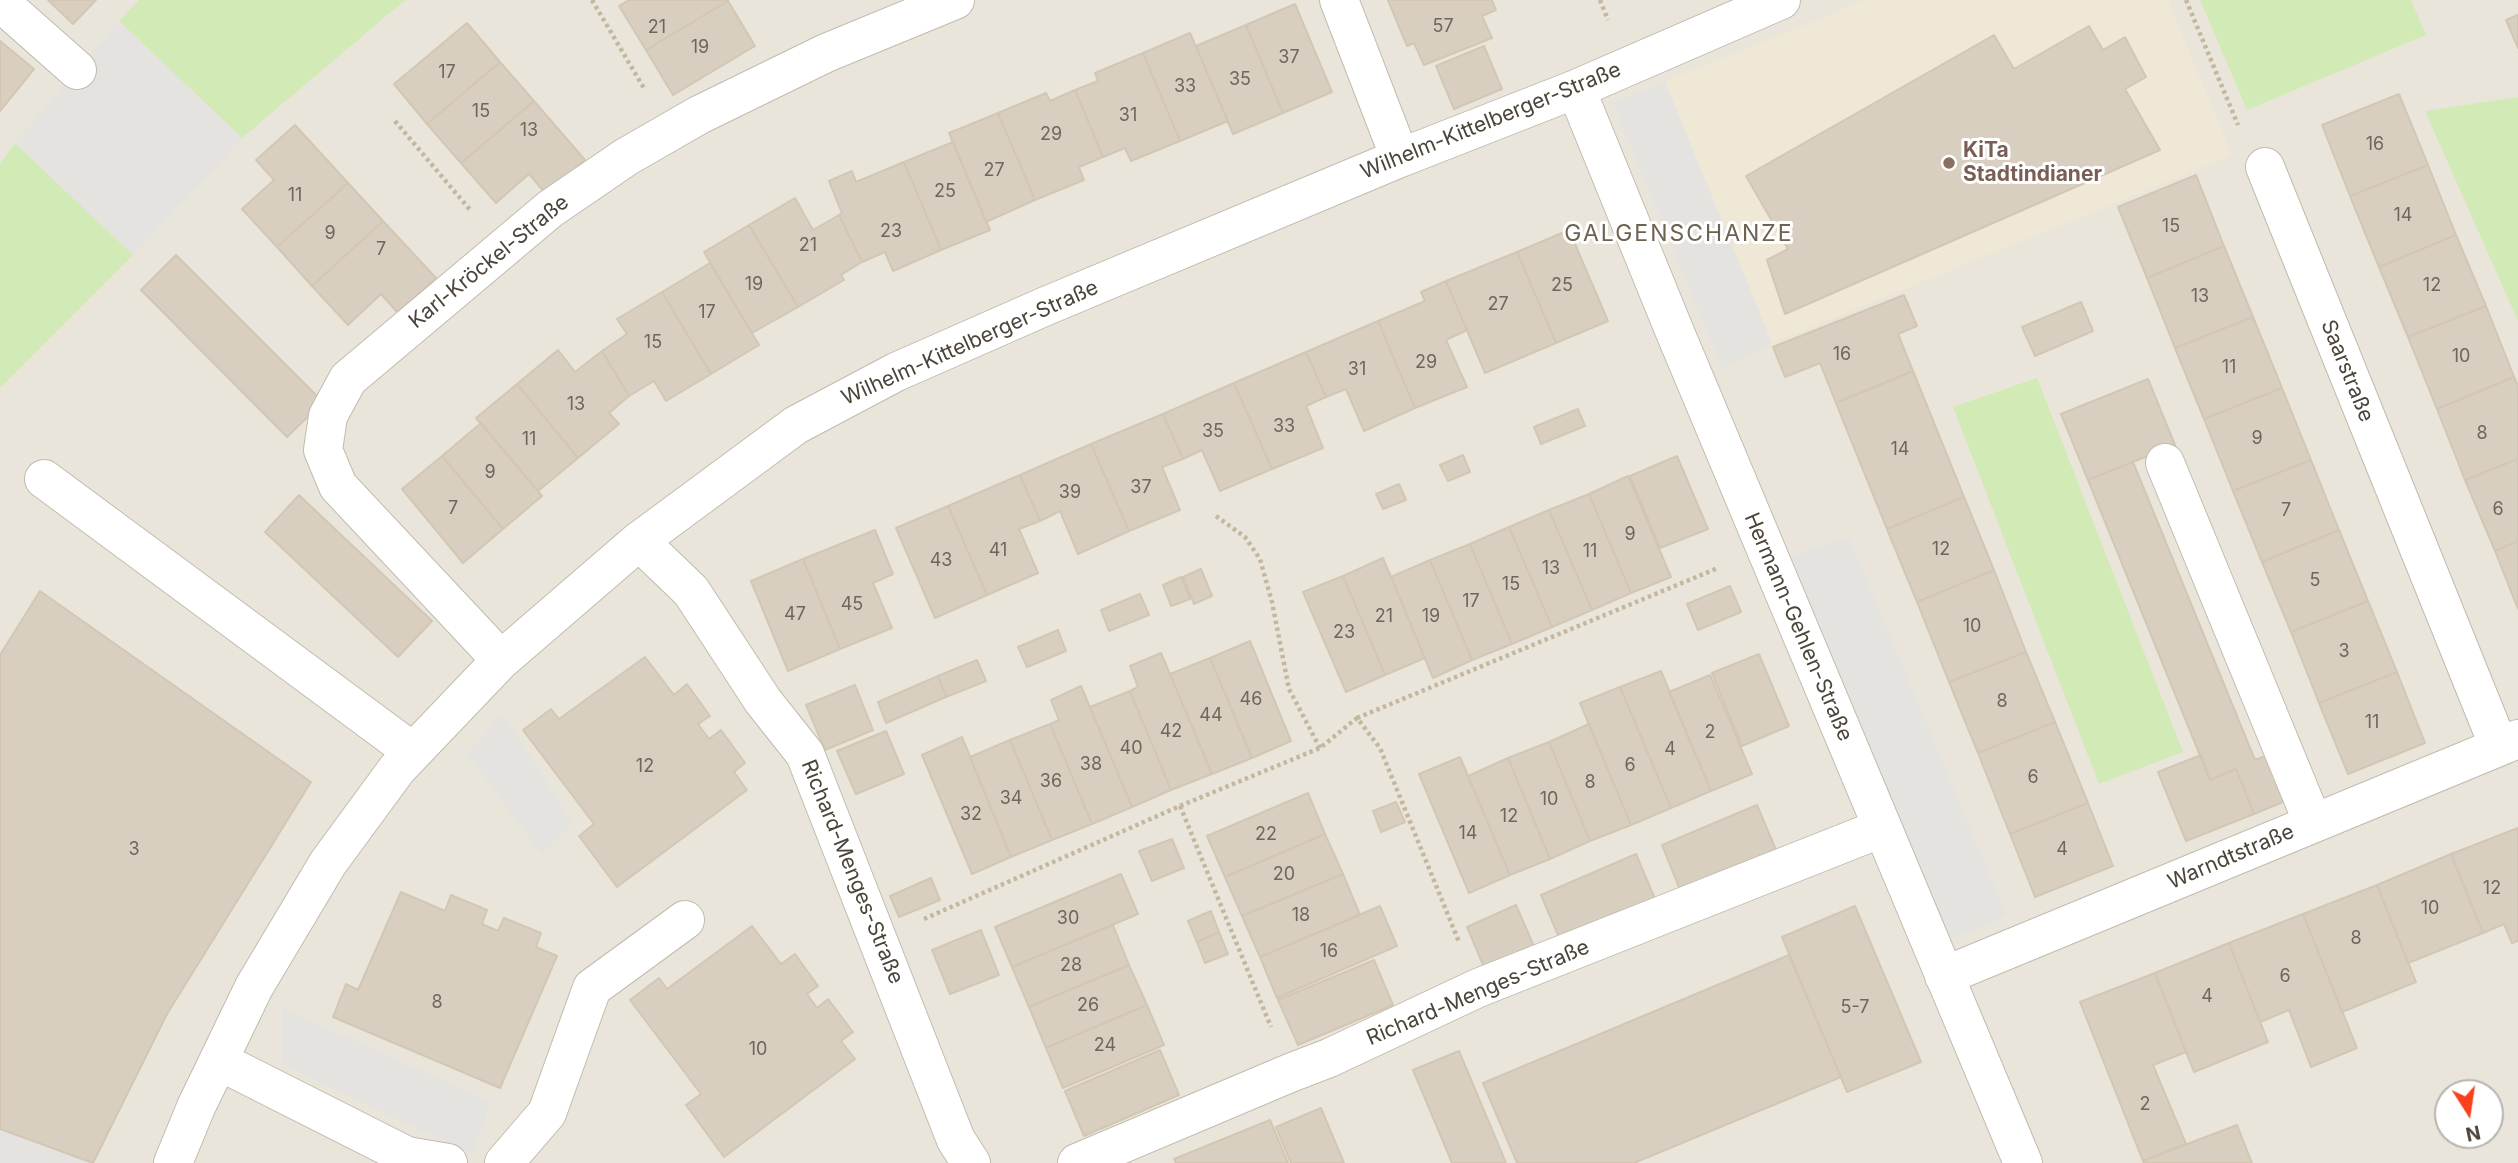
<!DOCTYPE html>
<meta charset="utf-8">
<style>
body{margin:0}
#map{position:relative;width:2518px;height:1163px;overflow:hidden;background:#f6f3ec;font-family:Inter,sans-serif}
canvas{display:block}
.north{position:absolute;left:2434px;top:1079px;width:70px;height:70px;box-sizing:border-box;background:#fff;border:2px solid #b7b4b0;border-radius:50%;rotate:168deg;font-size:19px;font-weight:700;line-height:28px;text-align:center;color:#4b4439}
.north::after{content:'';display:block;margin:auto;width:24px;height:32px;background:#fc3f1d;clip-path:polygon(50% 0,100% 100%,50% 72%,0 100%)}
</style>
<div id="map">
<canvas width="2518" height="1163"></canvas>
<div class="north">N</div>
</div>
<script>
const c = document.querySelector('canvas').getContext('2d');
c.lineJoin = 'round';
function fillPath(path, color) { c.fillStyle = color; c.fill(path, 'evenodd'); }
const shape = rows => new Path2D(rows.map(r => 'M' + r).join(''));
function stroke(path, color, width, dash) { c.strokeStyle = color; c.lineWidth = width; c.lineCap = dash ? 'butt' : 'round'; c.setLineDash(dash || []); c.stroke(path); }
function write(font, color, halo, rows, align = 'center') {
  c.font = font + ' Inter,sans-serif'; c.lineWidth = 6; c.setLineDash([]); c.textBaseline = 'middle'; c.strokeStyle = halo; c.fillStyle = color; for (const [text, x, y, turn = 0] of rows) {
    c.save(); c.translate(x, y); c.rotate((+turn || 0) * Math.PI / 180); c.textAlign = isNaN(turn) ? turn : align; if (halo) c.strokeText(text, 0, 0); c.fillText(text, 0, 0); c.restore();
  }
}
const residential = shape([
 [0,0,2518,0,2518,1163,0,1163],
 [2448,1093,2490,1093,2490,1135,2448,1135]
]);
const education = shape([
 [1866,0,2168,0,2232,155,1772,343,1665,82]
]);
const green = shape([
 [139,0,405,0,242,138,119,21],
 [2200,0,2411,0,2426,35,2247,110],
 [2518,97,2518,321,2425,111],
 [15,143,133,255,0,388,0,164],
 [2037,378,2183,752,2099,784,1953,407]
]);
const parking = shape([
 [119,21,242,138,133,255,15,143],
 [1665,82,1772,343,1722,368,1613,103],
 [1849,538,2007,916,1946,941,1788,557],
 [503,715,573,823,542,855,467,753],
 [282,1008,491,1102,472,1155,282,1064],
 [0,1129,91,1163,0,1163]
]);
const building = shape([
 [48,0,96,0,73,24,48,0],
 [629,0,727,0,728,1,646,50,619,6,629,0],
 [1388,0,1492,0,1496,10,1482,16,1492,38,1424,65,1414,43,1407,46,1388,0],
 [728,1,755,46,673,95,646,50,728,1],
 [1295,4,1332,92,1283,113,1246,25,1295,4],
 [2518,15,2518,48,2506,20,2518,15],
 [467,23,500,62,427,124,394,84,467,23],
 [1246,25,1283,113,1233,134,1196,46,1246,25],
 [2089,26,2103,50,2125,37,2146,77,2125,89,2160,150,1785,314,1767,260,1788,249,1746,176,1994,35,2014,69,2089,26],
 [1190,33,1228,121,1180,141,1143,53,1190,33],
 [0,41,34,69,0,111,0,41],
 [1484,46,1502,89,1454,109,1436,66,1484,46],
 [1143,53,1180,141,1131,161,1125,148,1103,157,1075,90,1098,81,1095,73,1143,53],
 [500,62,534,101,461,163,427,124,500,62],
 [1075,90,1103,157,1079,167,1084,180,1035,200,998,113,1046,93,1050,101,1075,90],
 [2399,94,2428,165,2350,196,2322,125,2399,94],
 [534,101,585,160,546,194,529,174,496,203,461,163,534,101],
 [998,113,1035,200,986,222,949,133,998,113],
 [295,125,348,183,277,247,242,209,274,180,256,160,295,125],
 [953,142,990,230,941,250,904,162,953,142],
 [904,162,941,250,893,271,885,252,862,262,839,215,842,213,829,181,852,171,856,182,904,162],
 [2428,165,2456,235,2379,267,2350,196,2428,165],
 [2196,175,2224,246,2147,278,2118,207,2196,175],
 [348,183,383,221,312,286,277,247,348,183],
 [795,198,813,230,839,215,862,262,841,275,844,280,798,307,749,225,795,198],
 [383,221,436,278,398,313,381,294,348,325,312,286,383,221],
 [749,225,798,307,752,333,704,252,749,225],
 [1569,230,1608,321,1556,343,1517,252,1569,230],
 [2456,235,2486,306,2408,337,2379,267,2456,235],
 [2224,246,2253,317,2175,348,2147,278,2224,246],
 [1517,252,1556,343,1485,373,1446,281,1517,252],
 [176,255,323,402,287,437,141,290,176,255],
 [710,263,759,345,711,374,662,292,710,263],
 [1446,281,1467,330,1446,340,1467,387,1415,408,1378,321,1425,301,1421,292,1446,281],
 [662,292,711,374,666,401,654,381,629,396,602,351,627,334,617,319,662,292],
 [1904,295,1917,326,1898,334,1913,371,1836,403,1820,363,1785,377,1773,347,1904,295],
 [2081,302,2093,331,2035,356,2022,327,2081,302],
 [2486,306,2514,377,2437,409,2408,337,2486,306],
 [2253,317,2282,388,2204,419,2175,348,2253,317],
 [1378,321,1415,408,1364,431,1346,389,1326,397,1306,352,1378,321],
 [558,350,575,372,602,351,629,396,609,413,619,424,578,458,517,384,558,350],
 [1306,352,1326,397,1306,406,1323,448,1272,469,1234,383,1306,352],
 [1913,371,1964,497,1887,529,1836,403,1913,371],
 [2514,377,2518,386,2518,459,2465,480,2437,409,2514,377],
 [2148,379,2175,445,2088,480,2061,414,2148,379],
 [1234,383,1272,469,1220,491,1202,450,1183,459,1163,414,1234,383],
 [517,384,578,458,538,491,476,418,517,384],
 [2282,388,2311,460,2233,491,2204,419,2282,388],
 [1578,409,1585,426,1541,444,1534,427,1578,409],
 [1163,414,1183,459,1162,467,1180,510,1129,531,1091,444,1163,414],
 [481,423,542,496,503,529,442,456,481,423],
 [1091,444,1129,531,1078,554,1060,511,1040,521,1020,475,1091,444],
 [1463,455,1470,472,1448,481,1440,465,1463,455],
 [442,456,503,529,463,563,402,489,442,456],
 [1677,456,1708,529,1660,548,1630,476,1677,456],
 [2518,459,2518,541,2495,551,2465,480,2518,459],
 [2311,460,2339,530,2262,562,2233,491,2311,460],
 [2133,462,2255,760,2271,754,2290,799,2254,814,2236,769,2210,780,2088,480,2133,462],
 [1020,475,1040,521,1019,529,1038,573,987,595,948,506,1020,475],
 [1628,476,1671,577,1631,593,1589,494,1628,476],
 [1399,484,1406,500,1383,509,1376,494,1399,484],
 [1589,494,1631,593,1592,610,1549,510,1589,494],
 [299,495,432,621,398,657,265,532,299,495],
 [1964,497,1994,570,1917,602,1887,529,1964,497],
 [948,506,987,595,935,618,896,528,948,506],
 [1549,510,1592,610,1552,627,1509,527,1549,510],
 [1509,527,1552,627,1512,644,1470,544,1509,527],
 [875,530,893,574,873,583,892,628,840,649,803,559,875,530],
 [2339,530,2368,601,2291,632,2262,562,2339,530],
 [2518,541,2518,609,2495,551,2518,541],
 [1470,544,1512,644,1472,660,1430,560,1470,544],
 [1383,558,1425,658,1385,675,1343,576,1383,558],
 [803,559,840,649,788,671,751,581,803,559],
 [1430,560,1472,660,1433,678,1391,577,1430,560],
 [1201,569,1212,596,1194,604,1183,577,1201,569],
 [1994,570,2026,652,1949,682,1917,602,1994,570],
 [1343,576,1385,675,1346,692,1303,592,1343,576],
 [1181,577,1190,599,1171,606,1163,585,1181,577],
 [1730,586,1741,612,1698,630,1687,604,1730,586],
 [40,591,311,782,167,1014,93,1163,0,1129,0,655,40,591],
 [1140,594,1149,615,1109,631,1101,610,1140,594],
 [2368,601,2397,672,2319,703,2291,632,2368,601],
 [1058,630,1066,651,1027,667,1018,647,1058,630],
 [1250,641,1291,741,1252,758,1210,658,1250,641],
 [2026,652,2055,722,1978,753,1949,682,2026,652],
 [1161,653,1212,774,1171,790,1130,691,1138,687,1130,666,1161,653],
 [1759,654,1789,726,1742,746,1712,673,1759,654],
 [645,657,674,695,687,684,710,716,698,724,709,739,721,730,745,763,734,772,747,790,617,887,579,836,594,824,523,730,551,709,559,719,645,657],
 [1210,658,1252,758,1212,774,1170,674,1210,658],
 [977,660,986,681,946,697,938,676,977,660],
 [1661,671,1711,791,1671,808,1620,687,1661,671],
 [2397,672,2425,743,2348,774,2319,703,2397,672],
 [1710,675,1752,774,1711,791,1669,692,1710,675],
 [938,676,946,697,886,723,878,702,938,676],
 [855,685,873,730,825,750,806,705,855,685],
 [1081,686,1132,807,1092,824,1050,724,1059,720,1051,700,1081,686],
 [1620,687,1671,808,1631,825,1580,703,1620,687],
 [1130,691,1171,790,1132,807,1090,707,1130,691],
 [2055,722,2088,803,2010,834,1978,753,2055,722],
 [1050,724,1092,824,1052,840,1010,740,1050,724],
 [1589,724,1631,825,1590,841,1549,742,1589,724],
 [886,731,904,774,856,794,837,751,886,731],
 [962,737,1011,857,972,874,922,755,962,737],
 [1010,740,1052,840,1011,857,970,757,1010,740],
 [1549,742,1590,841,1550,859,1508,758,1549,742],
 [2201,755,2210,780,2236,769,2254,814,2186,841,2158,772,2201,755],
 [1460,757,1510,875,1469,893,1419,774,1460,757],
 [1508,758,1550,859,1510,875,1468,776,1508,758],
 [1308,793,1325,834,1225,877,1207,836,1308,793],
 [1396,802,1405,822,1381,832,1373,811,1396,802],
 [2088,803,2113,866,2035,897,2010,834,2088,803],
 [1757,805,1776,850,1680,890,1662,845,1757,805],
 [2518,828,2518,941,2512,943,2504,924,2483,933,2451,854,2518,828],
 [1325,834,1343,874,1242,916,1225,877,1325,834],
 [1172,839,1184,868,1152,881,1139,851,1172,839],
 [1636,854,1655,899,1560,940,1541,895,1636,854],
 [2451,854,2483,933,2408,963,2377,885,2451,854],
 [1121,874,1138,914,1012,967,995,927,1121,874],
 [1343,874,1360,915,1260,957,1242,916,1343,874],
 [931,878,940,900,899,917,890,896,931,878],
 [2377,885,2416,982,2342,1012,2303,914,2377,885],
 [401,892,445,911,451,895,487,910,482,924,498,931,504,918,541,933,536,947,557,956,500,1088,333,1017,346,984,358,990,401,892],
 [1516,905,1536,951,1486,972,1467,927,1516,905],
 [1380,906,1397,946,1277,998,1260,957,1380,906],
 [1855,906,1921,1062,1847,1092,1782,937,1855,906],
 [1211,911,1219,932,1197,942,1188,921,1211,911],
 [2303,914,2357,1048,2311,1067,2289,1010,2260,1022,2229,943,2303,914],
 [1113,925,1129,965,1029,1007,1012,967,1113,925],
 [752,926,781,964,795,954,818,986,807,994,817,1008,828,999,853,1032,841,1041,855,1059,724,1157,686,1105,701,1094,630,1000,659,978,667,989,752,926],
 [981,930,999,975,950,994,932,950,981,930],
 [1219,932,1228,954,1205,963,1197,942,1219,932],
 [2229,943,2268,1042,2194,1072,2155,973,2229,943],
 [1789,955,1841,1077,1634,1163,1517,1163,1483,1083,1789,955],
 [1374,960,1393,1005,1298,1045,1278,1000,1374,960],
 [1129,965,1147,1005,1046,1048,1029,1007,1129,965],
 [2155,973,2186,1052,2153,1065,2186,1144,2143,1161,2080,1002,2155,973],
 [1147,1005,1164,1045,1063,1088,1046,1048,1147,1005],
 [1160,1050,1179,1095,1084,1136,1065,1091,1160,1050],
 [1459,1051,1506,1163,1452,1163,1413,1070,1459,1051],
 [1321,1108,1344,1163,1291,1163,1276,1127,1321,1108],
 [1270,1120,1288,1163,1176,1163,1174,1159,1270,1120],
 [2237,1125,2252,1163,2144,1163,2143,1161,2237,1125]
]);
const path = shape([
 [592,0,645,90],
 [1600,0,1608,20],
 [2186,0,2238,125],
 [395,121,471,211],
 [1216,516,1245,537,1260,559,1272,602,1289,689,1320,748],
 [1357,718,1718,568],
 [1180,806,1271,1027],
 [924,919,1180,806,1320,748,1357,718,1380,748,1459,942]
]);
const minor = shape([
 [1339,0,1400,158],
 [0,2,77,70],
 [1576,89,1672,325,2023,1163],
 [2265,167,2499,747],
 [2165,463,2313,823],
 [44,479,413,752],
 [639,541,691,591,763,701,805,754,956,1140,971,1163],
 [501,660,338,486,323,450,328,416,348,379,550,209,626,157,699,115,826,53,955,0],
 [1944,976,2518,739],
 [219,1061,407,1156,448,1163],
 [173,1163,196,1107,254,987,328,863,397,769,501,660,639,541,796,425,896,372,1046,306,1400,158,1576,89,1781,0],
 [504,1163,547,1113,592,988,685,920],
 [1077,1163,1290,1073,1329,1058,1478,988,1882,828]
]);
const markers = [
 [1949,163,7,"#8d6e63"]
];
const numberNames = [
 ["57",1443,27],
 ["21",657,28],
 ["19",700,48],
 ["37",1289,58],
 ["17",447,73],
 ["35",1240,80],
 ["33",1185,87],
 ["15",481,112],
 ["31",1128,116],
 ["13",529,131],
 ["29",1051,135],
 ["16",2375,145],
 ["27",994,171],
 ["25",945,192],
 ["11",295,196],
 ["14",2403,216],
 ["15",2171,227],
 ["23",891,232],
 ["9",330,234],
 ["21",808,246],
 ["7",381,250],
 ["19",754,285],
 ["25",1562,286],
 ["12",2432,286],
 ["13",2200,297],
 ["27",1498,305],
 ["17",707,313],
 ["15",653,343],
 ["16",1842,355],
 ["10",2461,357],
 ["29",1426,363],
 ["11",2229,368],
 ["31",1357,370],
 ["13",576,405],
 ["33",1284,427],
 ["35",1213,432],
 ["8",2482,434],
 ["9",2257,439],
 ["11",529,440],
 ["14",1900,450],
 ["9",490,473],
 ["37",1141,488],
 ["39",1070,493],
 ["7",453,509],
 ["6",2498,510],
 ["7",2286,511],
 ["9",1630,535],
 ["12",1941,550],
 ["41",998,551],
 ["11",1590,552],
 ["43",941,561],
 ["13",1551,569],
 ["5",2315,581],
 ["15",1511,585],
 ["17",1471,602],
 ["45",852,605],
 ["47",795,615],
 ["21",1384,617],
 ["19",1431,617],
 ["10",1972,627],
 ["23",1344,633],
 ["3",2344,652],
 ["46",1251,700],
 ["8",2002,702],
 ["44",1211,716],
 ["11",2372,723],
 ["42",1171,732],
 ["2",1710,733],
 ["40",1131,749],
 ["4",1670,750],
 ["38",1091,765],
 ["6",1630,766],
 ["12",645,767],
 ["6",2033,778],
 ["36",1051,782],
 ["8",1590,783],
 ["34",1011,799],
 ["10",1549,800],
 ["32",971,815],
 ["12",1509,817],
 ["14",1468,834],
 ["22",1266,835],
 ["3",134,850],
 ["4",2062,850],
 ["20",1284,875],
 ["12",2492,889],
 ["10",2430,909],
 ["18",1301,916],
 ["30",1068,919],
 ["8",2356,939],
 ["16",1329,952],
 ["28",1071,966],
 ["6",2285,977],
 ["4",2207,997],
 ["8",437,1003],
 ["26",1088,1006],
 ["5-7",1855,1008],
 ["24",1105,1046],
 ["10",758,1050],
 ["2",2145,1105]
];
const streetNames = [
 ["Wilhelm-Kittelberger-Straße",1491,121,-22],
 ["Karl-Kröckel-Straße",489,262,-39],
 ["Wilhelm-Kittelberger-Straße",970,343,-24],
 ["Saarstraße",2347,371,68],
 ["Hermann-Gehlen-Straße",1798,627,67],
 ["Warndtstraße",2231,857,-23],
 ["Richard-Menges-Straße",852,872,68],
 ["Richard-Menges-Straße",1478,993,-23]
];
const educationNames = [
 ["KiTa",1963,151],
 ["Stadtindianer",1963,175]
];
const neighbourhoodNames = [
 ["GALGENSCHANZE",1679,234]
];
fillPath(residential, '#eae5da');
fillPath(education, '#efe8d6');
fillPath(green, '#d2eab5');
fillPath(parking, '#e5e3e0');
fillPath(building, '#d8cfc1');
stroke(building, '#d3c7b4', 2);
stroke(minor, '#c2bbae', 40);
stroke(path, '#c4b79f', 4.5, [3.5, 3.5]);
stroke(minor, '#fff', 38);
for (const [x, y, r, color] of markers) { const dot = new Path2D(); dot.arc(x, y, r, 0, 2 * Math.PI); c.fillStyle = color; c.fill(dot); stroke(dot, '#fff', 2.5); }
write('18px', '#6e675b', null, numberNames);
write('21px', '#4b4439', '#fff', streetNames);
write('bold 21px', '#785e54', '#fff', educationNames, 'left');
c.letterSpacing = '2px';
write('23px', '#6e6250', '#fff', neighbourhoodNames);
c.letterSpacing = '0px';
</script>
